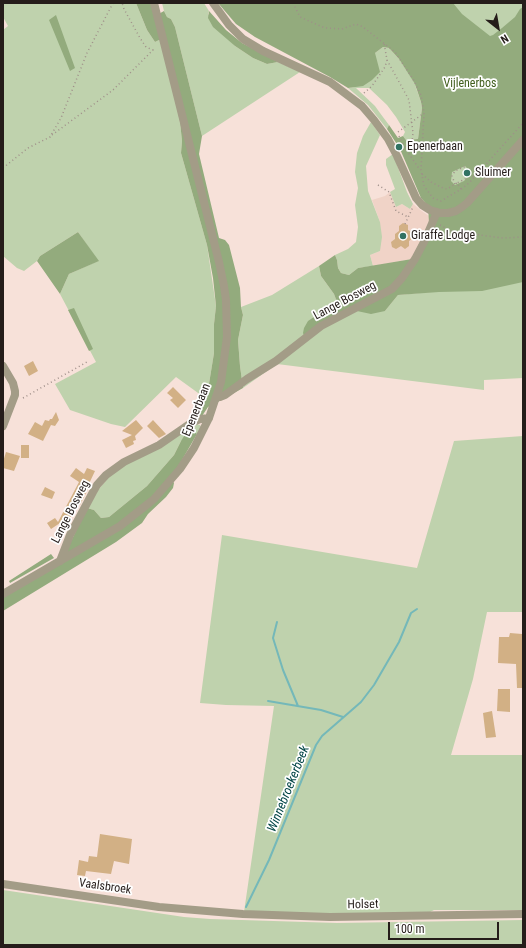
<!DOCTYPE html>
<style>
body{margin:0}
#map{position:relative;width:526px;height:948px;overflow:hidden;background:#f7e1d9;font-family:"Roboto Condensed",sans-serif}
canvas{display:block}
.frame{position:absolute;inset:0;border:4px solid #251d1a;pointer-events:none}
.north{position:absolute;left:478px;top:8px;width:40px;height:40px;-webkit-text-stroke:3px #fff;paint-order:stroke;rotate:149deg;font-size:11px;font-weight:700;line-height:16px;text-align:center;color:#251d1a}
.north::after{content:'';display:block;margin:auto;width:14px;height:18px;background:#251d1a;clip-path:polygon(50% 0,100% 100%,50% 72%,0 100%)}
.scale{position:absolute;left:388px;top:922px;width:111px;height:18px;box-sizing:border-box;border:2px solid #251d1a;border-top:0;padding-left:5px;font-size:12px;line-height:14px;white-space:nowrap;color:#251d1a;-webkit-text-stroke:3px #fff;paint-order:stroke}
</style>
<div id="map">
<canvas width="526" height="948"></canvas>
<div class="frame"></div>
<div class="north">N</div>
<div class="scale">100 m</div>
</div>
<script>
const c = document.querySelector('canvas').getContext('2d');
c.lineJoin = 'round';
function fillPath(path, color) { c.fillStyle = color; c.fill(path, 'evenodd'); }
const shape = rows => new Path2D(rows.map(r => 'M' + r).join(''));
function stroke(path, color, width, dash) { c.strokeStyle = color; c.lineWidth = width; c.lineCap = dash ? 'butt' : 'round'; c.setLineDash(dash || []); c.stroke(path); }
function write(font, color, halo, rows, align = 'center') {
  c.font = font + ' "Roboto Condensed",sans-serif'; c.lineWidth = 3.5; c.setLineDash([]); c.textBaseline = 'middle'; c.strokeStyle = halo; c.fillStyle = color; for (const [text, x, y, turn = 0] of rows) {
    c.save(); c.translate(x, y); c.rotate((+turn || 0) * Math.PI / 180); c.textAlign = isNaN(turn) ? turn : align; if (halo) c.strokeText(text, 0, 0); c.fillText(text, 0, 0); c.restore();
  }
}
const built = shape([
 [390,192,396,207,402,204,410,209,413,204,423,212,429,216,429,224,412,259,373,266,370,255,380,251,380,222,372,200,385,196]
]);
const green = shape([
 [3,3,136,3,147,30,155,42,161,39,180,122,182,141,181,153,207,245,216,306,214,324,214,353,208,390,205,398,176,377,125,427,111,424,70,410,55,384,96,362,60,294,69,274,98,261,78,232,40,256,37,261,24,271,17,268,3,256,3,30,8,26,3,17],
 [162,3,204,3,209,11,208,14,235,46,253,58,267,64,278,62,300,72,202,136,175,27,171,19,167,17,164,11],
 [227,3,523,3,523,378,484,380,484,390,277,364,243,388,240,366,238,340,243,315,241,307,272,295,319,266,321,276,334,294,337,302,330,314,321,318,326,326,357,311,385,311,398,295,430,292,458,202,425,105,415,85,421,102,422,108,418,139,406,140,403,136,405,132,396,117,387,105,369,88,356,88,375,106,380,113,389,125,387,129,368,105,348,88,355,87],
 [364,29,396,52,415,83,399,59,389,48,383,47,375,53],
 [371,122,380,135,366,166,368,191,380,222,382,237,380,251,370,255,373,266,358,268,349,275,341,273,338,268,337,260,335,255,348,249,356,242,358,227,355,205,358,188,355,172,357,153,363,136],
 [393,154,407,192,413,204,410,209,402,204,396,207,390,192,395,189,386,165,386,159],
 [196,424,200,425,201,427,197,434,181,441,174,455,147,486,109,517,101,518,94,510,87,508,94,495,113,472],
 [523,436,523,612,487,612,473,679,451,755,523,755,523,910,434,910,428,913,362,914,244,912,274,706,226,705,200,703,222,535,417,568,454,441],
 [3,890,184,917,210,919,337,923,523,920,523,945,3,945]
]);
const forest = shape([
 [136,3,151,3,155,16,164,11,167,17,171,19,175,27,202,136,199,154,219,238,225,240,229,245,240,288,241,307,243,315,238,340,240,366,243,388,218,402,208,407,202,416,190,422,202,405,208,390,214,353,214,324,216,306,213,278,207,245,181,153,182,141,180,122,161,39,155,42,147,30],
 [218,3,453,3,462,14,490,36,493,35,502,28,515,17,520,9,523,7,523,282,482,291,439,292,398,295,385,311,371,314,357,311,334,320,306,341,303,333,304,328,308,321,314,317,321,318,330,314,337,302,334,294,321,276,319,266,335,255,337,260,338,268,341,273,349,275,358,268,412,259,429,223,428,206,421,198,400,149,387,129,389,125,398,138,403,136,406,140,418,139,422,108,421,102,415,84,399,59,389,48,383,47,375,53,380,72,372,80,363,86,348,88,330,77,255,37,236,24],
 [465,166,469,170,469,175,464,181,455,185,451,181,452,172],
 [209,11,226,30,242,43,278,62,267,64,253,58,235,46,213,27,208,18],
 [56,15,75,68,70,71,49,20],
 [78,232,99,261,69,274,60,294,37,261,40,256],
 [74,308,93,349,89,351,68,310],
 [192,431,197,434,171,479,174,483,173,488,166,497,148,514,142,523,116,542,3,611,3,591,64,556,87,508,94,510,101,518,109,517,147,486,174,455,181,441,186,433],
 [51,554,54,558,10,583,9,581]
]);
const stream = shape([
 [277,622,273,638,283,670,298,706],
 [268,701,321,710,343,717],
 [246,907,269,860,316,745,322,736,361,702,374,685,399,642,411,613,417,609]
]);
const building = shape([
 [403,223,408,225,408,230,413,233,413,238,409,241,409,246,405,249,401,246,396,249,392,247,391,242,395,239,395,234,399,231,399,226],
 [33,361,38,371,29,376,24,366],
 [173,387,186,400,178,408,170,400,173,398,167,393],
 [56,412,59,420,55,426,51,425,43,441,28,434,35,422,42,426,45,420,49,421,50,419,52,419],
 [136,420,143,428,135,436,136,440,133,441,134,444,126,448,122,440,132,435,122,431],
 [153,420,166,434,159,438,147,426],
 [21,445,29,445,29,458,21,458],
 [6,452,20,456,14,471,3,468,3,462],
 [76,468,84,474,87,468,95,471,87,488,88,489,80,505,77,504,69,521,66,519,51,529,47,523,55,518,58,522,79,482,70,476],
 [45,487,55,492,52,499,41,495],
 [510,633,522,634,523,688,517,688,516,664,498,663,499,637,509,637],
 [498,689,510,689,510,712,497,711],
 [492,711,496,737,486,738,483,713],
 [100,834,132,839,129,864,114,861,111,874,86,871,85,876,77,875,79,860,88,862,89,856,97,857]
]);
const path = shape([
 [293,3,300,17,325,28,342,29,356,24,363,27,395,52,413,79,421,95,424,113,421,170,424,186,433,198,441,201,463,188,470,182,523,123],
 [387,60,409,100,413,133,412,142,407,151],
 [364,93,372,86,385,67,387,60,384,43],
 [398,132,424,113],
 [52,135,113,90,153,50,146,47,140,38,124,9,122,3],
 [399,136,407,151,420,170],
 [3,168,28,148,50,137,61,118,87,53,113,3],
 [422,174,431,182,443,188,447,189,457,183],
 [455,184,452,176,455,171,464,167,468,170,469,173],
 [378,185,389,192,396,211,408,217],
 [461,189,457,183,465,179,469,173,474,177],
 [405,224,413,207],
 [440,225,457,234,472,234,503,238,523,237],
 [23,398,87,362]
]);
const minor = shape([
 [213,3,229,25,243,39,263,51,330,82,362,106,374,120,388,139,397,156,416,198,422,205,430,210,440,213,448,213,456,211,462,207,467,203,523,140],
 [3,366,13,383,15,391,15,395,3,426],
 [217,397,220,397,225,395,247,379,276,361,321,326,392,289,402,278,415,259,424,242,437,212],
 [60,561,70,535,93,492,97,485,106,475,124,462,159,445,191,423,200,419,209,418],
 [3,594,120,526,144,507,154,499,180,469,194,448,209,418,221,382,227,337,226,300,224,286,219,262,154,3],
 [3,884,159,907,243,914,330,917,523,914]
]);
const markers = [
 [399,147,4,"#317263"],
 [467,173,4,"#317263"],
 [403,236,4,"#317263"]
];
const parkNames = [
 ["Vijlenerbos",470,84]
];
const poiNames = [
 ["Epenerbaan",407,147],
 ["Sluimer",475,173],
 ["Giraffe Lodge",411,236]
];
const streetNames = [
 ["Lange Bosweg",345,301,-28],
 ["Epenerbaan",197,410,-68],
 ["Lange Bosweg",71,512,-63],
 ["Vaalsbroek",105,887,8],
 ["Holset",363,905,-1]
];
const waterNames = [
 ["Winnebroekerbeek",289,789,-68]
];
fillPath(built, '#f0d3c7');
fillPath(green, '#bfd2ad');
fillPath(forest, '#93ab7d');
stroke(stream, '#74b8b9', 2);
fillPath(building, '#d2b085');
stroke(path, '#9f8f89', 1.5, [1, 3]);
stroke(minor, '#a39c87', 8);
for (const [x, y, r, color] of markers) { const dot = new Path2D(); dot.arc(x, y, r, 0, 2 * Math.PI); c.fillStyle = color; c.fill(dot); stroke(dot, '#fff', 1.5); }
write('12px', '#415e1c', '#fff', parkNames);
write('12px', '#251d1a', '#fff', poiNames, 'left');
write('12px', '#251d1a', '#fff', streetNames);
write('italic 13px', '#024546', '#fff', waterNames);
</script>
